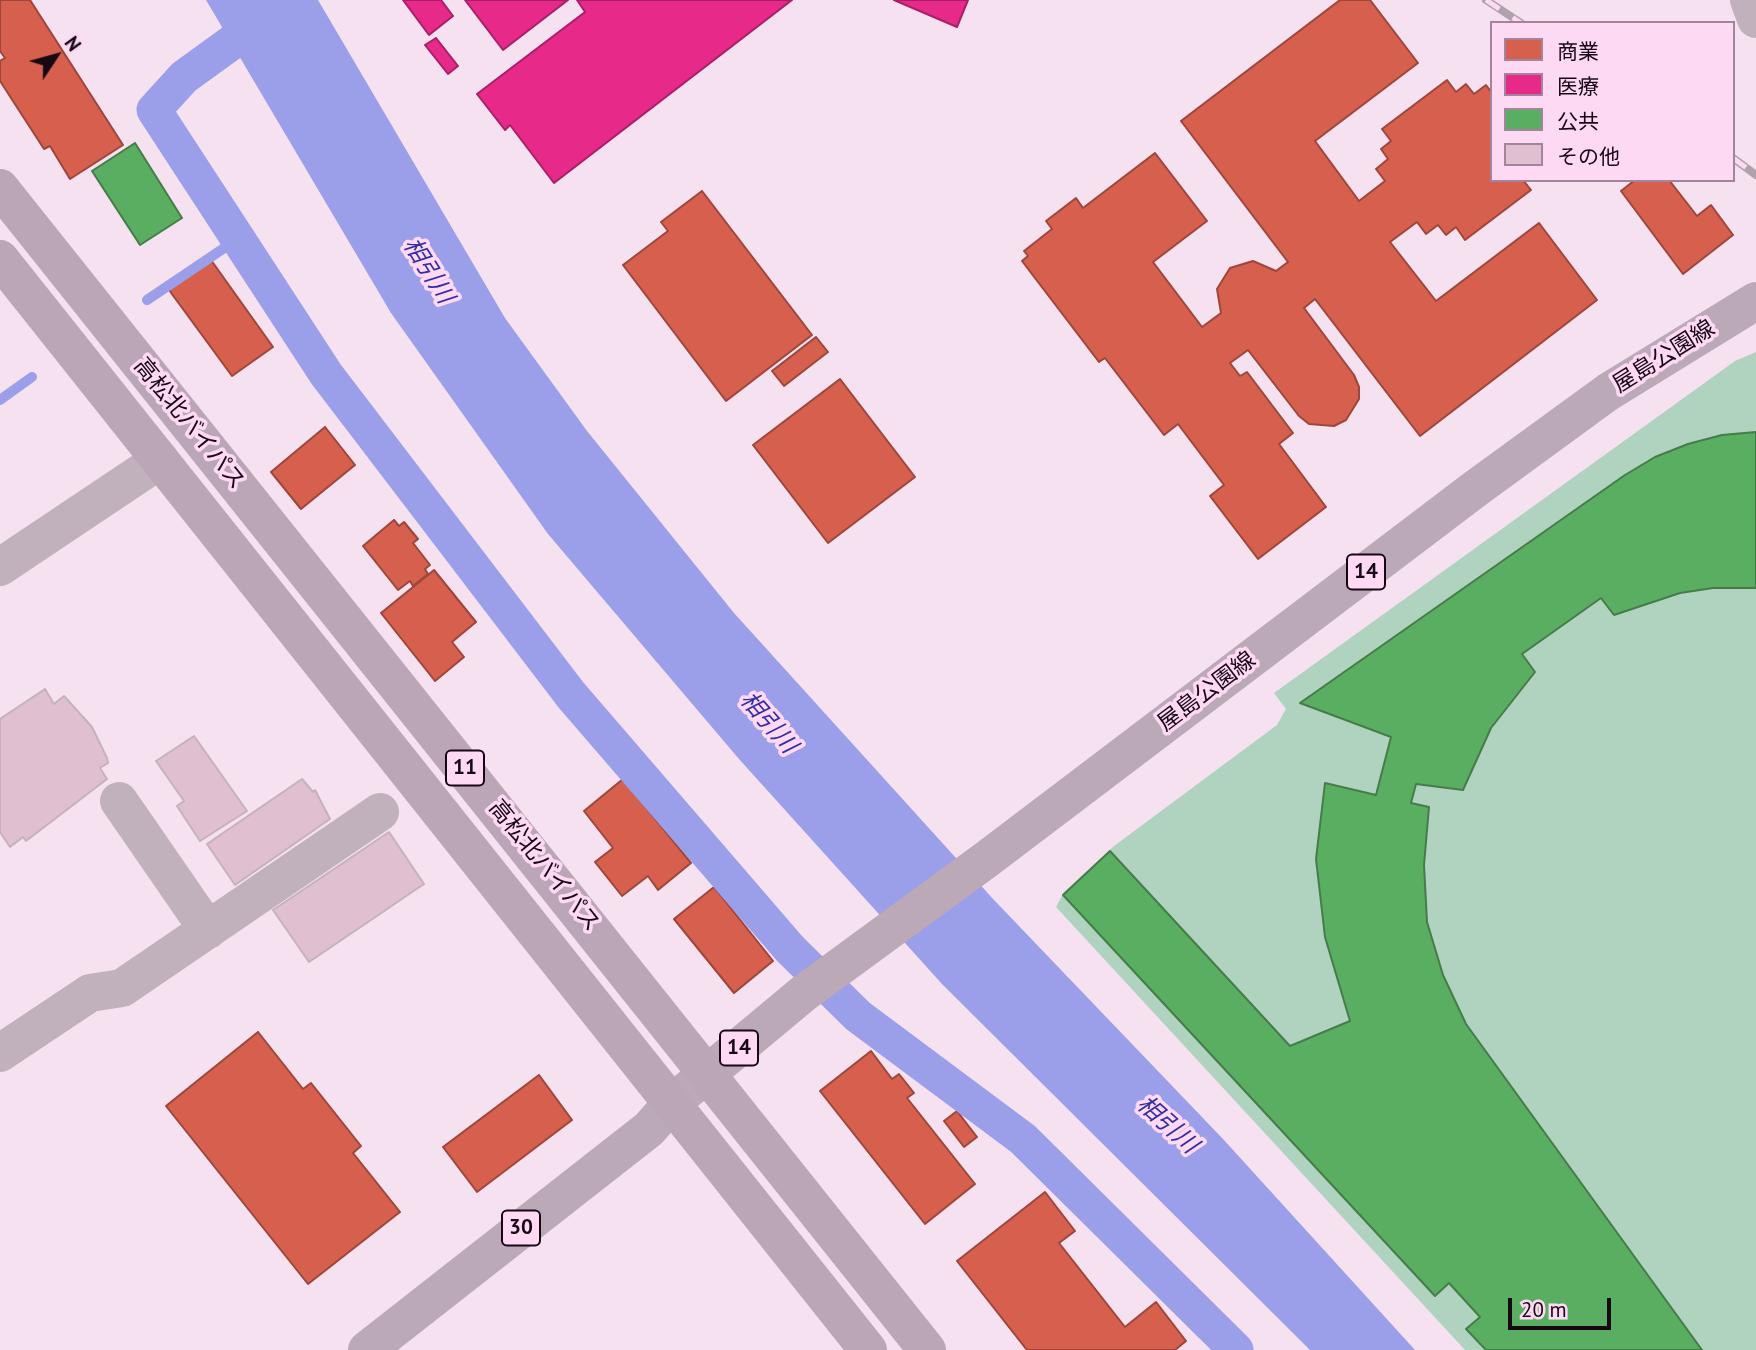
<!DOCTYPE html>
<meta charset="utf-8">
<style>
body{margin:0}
#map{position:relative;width:1756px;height:1350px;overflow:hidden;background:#f6e1f0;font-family:"PT Sans","Noto Sans JP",sans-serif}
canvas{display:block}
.legend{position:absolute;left:1490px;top:21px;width:245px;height:161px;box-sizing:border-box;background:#fed9f4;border:2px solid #a2859a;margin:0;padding:9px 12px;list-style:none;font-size:21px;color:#170814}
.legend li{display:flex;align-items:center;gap:14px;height:35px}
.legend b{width:35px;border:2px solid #a2859a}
.north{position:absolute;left:21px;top:21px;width:70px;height:70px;-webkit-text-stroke:5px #fed9f4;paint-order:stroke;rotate:54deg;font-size:19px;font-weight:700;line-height:28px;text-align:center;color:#170814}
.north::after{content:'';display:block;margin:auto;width:24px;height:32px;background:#170814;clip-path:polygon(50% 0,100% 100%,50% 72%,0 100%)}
.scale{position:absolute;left:1508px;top:1298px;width:103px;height:32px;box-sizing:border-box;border:4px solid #170814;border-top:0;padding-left:9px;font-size:21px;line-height:24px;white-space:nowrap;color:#170814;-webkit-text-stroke:5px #fed9f4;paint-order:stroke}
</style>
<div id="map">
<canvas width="1756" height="1350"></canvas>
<ul class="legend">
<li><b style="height:19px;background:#d6604d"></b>商業</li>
<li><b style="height:19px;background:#e7298a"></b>医療</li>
<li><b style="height:19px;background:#5aae61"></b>公共</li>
<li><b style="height:19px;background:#dfbfd0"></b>その他</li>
</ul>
<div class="north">N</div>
<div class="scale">20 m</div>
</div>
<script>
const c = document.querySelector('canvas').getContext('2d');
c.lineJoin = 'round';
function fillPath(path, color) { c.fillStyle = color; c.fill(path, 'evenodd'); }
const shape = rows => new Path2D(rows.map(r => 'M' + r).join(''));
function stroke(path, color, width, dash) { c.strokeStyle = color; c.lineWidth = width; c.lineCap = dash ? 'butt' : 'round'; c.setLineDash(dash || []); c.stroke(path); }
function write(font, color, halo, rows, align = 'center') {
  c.font = font + ' "PT Sans","Noto Sans JP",sans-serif'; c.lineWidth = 7; c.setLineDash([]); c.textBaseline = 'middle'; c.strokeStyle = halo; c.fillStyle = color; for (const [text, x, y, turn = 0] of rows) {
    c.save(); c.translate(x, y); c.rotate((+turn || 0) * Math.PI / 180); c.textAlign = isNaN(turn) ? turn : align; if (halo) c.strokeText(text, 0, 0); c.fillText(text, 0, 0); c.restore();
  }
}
const green = shape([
 [1756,352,1756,1350,1465,1350,1056,907,1064,892,1114,846,1277,725,1286,709,1274,693,1735,361]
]);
const water = shape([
 [206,0,318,0,505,318,587,431,734,613,994,900,1223,1139,1415,1350,1310,1350,942,984,739,759,548,534,391,313]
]);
const shops = shape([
 [0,0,30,0,123,145,70,179,50,146,44,149,0,81,0,61,5,58,0,51,0,0],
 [1340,0,1370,0,1418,63,1315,141,1359,201,1385,181,1376,169,1388,159,1381,149,1391,141,1382,129,1447,80,1456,92,1466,84,1474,94,1486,85,1492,93,1492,180,1523,180,1531,190,1465,240,1456,227,1446,235,1438,225,1426,234,1417,222,1390,242,1436,301,1539,223,1597,300,1420,436,1315,299,1304,308,1354,375,1359,387,1359,399,1346,420,1334,426,1309,424,1299,416,1248,350,1230,363,1240,376,1247,372,1293,433,1279,444,1326,507,1258,559,1210,496,1224,485,1178,424,1164,435,1105,358,1099,362,1022,261,1028,256,1024,251,1052,229,1046,221,1076,198,1083,208,1155,153,1207,221,1153,262,1202,327,1221,313,1217,289,1230,268,1253,261,1276,271,1288,262,1181,121,1340,0],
 [1635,180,1669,180,1697,216,1711,205,1733,235,1683,274,1621,191,1635,180],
 [702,191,812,335,726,401,623,265,668,231,661,222,702,191],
 [211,260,273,347,232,376,169,290,211,260],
 [816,337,828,352,784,386,772,371,816,337],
 [840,379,915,477,828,543,753,445,840,379],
 [325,427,355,465,301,509,271,472,325,427],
 [394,520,399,526,404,522,418,539,413,543,430,565,425,569,428,574,413,586,410,581,398,590,363,546,394,520],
 [434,570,476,622,452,642,464,657,435,681,381,613,434,570],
 [623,779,691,863,658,890,648,876,622,896,595,862,613,848,584,811,623,779],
 [714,887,773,961,734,993,674,919,714,887],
 [258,1032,303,1089,311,1083,361,1146,353,1153,400,1212,308,1284,166,1106,258,1032],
 [871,1051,892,1079,899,1074,914,1093,907,1098,975,1184,925,1224,820,1091,871,1051],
 [539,1075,572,1120,477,1192,443,1147,539,1075],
 [957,1111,977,1137,964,1147,944,1121,957,1111],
 [1045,1192,1075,1231,1059,1243,1125,1327,1156,1302,1186,1341,1175,1350,1027,1350,957,1261,1045,1192]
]);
const health = shape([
 [403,0,441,0,453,16,429,35,403,0],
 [465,0,568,0,503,50,465,0],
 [792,0,554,183,510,125,505,130,477,94,585,12,577,0,792,0],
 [894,0,968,0,957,27,894,0],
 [436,38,458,66,448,74,425,45,436,38]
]);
const public = shape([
 [135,143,182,218,140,245,92,171,135,143],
 [1756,432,1756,588,1713,588,1680,593,1614,615,1601,598,1522,654,1535,672,1491,728,1463,790,1416,784,1411,803,1429,807,1424,865,1427,922,1443,975,1466,1024,1702,1350,1486,1350,1466,1329,1480,1317,1449,1283,1435,1296,1063,895,1110,851,1290,1046,1350,1021,1325,937,1316,859,1325,783,1376,795,1391,737,1300,703,1625,475,1655,457,1688,444,1722,435,1756,432]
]);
const stream = shape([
 [147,300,239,238],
 [0,400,32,377]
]);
const canal = shape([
 [267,17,184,77,154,110,326,374,571,695,790,949,858,1016,1023,1139,1236,1350]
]);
const building = shape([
 [45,689,54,704,64,696,92,727,107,758,108,763,100,768,107,779,26,841,23,837,10,847,0,832,0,719,45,689],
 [194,736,247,811,200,841,177,806,184,801,156,761,194,736],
 [302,779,313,792,315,790,330,819,235,885,207,844,302,779],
 [389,832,424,884,309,962,273,910,389,832]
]);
const minor = shape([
 [1749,0,1756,19],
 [0,567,160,460],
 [119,801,208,930],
 [0,1053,90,993,122,988,380,812]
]);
const primary = shape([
 [367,1350,649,1129,672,1103,804,993,987,859,1475,489,1608,392,1756,301]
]);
const trunk = shape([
 [0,188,927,1350],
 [0,259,868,1350]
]);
const rail = shape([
 [1486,0,1521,23],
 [1733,158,1756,175]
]);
const shields = [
 [1366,572,38],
 [465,768,38],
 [739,1048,38],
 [521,1228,38]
];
const shieldNames = [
 ["14",1366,572],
 ["11",465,768],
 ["14",739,1048],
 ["30",521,1228]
];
const streetNames = [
 ["屋島公園線",1664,357,-32],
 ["高松北バイパス",189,424,51],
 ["屋島公園線",1207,692,-37],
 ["高松北バイパス",544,866,51]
];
const waterNames = [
 ["相引川",428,271,58],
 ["相引川",768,723,49],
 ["相引川",1167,1125,42]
];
fillPath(green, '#afd3be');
fillPath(water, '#9b9ee8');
fillPath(shops, '#d6604d');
stroke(shops, '#9d463c', 2);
fillPath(health, '#e7298a');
stroke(health, '#a91f67', 2);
fillPath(public, '#5aae61');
stroke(public, '#467c4a', 2);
stroke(stream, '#9b9ee8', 10);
stroke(canal, '#9b9ee8', 35);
fillPath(building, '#dfbfd0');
stroke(building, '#c5b2bc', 2);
stroke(minor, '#c1b1bd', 38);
stroke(primary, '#bca9b8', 38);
stroke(trunk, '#baa6b6', 38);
stroke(rail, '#afa2ac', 8);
stroke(rail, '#fed9f4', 5, [16]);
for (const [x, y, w] of shields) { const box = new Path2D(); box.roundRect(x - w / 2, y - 17.5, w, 35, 5); c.fillStyle = '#fed9f4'; c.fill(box); stroke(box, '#170814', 2); }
write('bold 21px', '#170814', null, shieldNames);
write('23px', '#170814', '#fed9f4', streetNames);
write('italic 24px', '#322fa2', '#fed9f4', waterNames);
</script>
